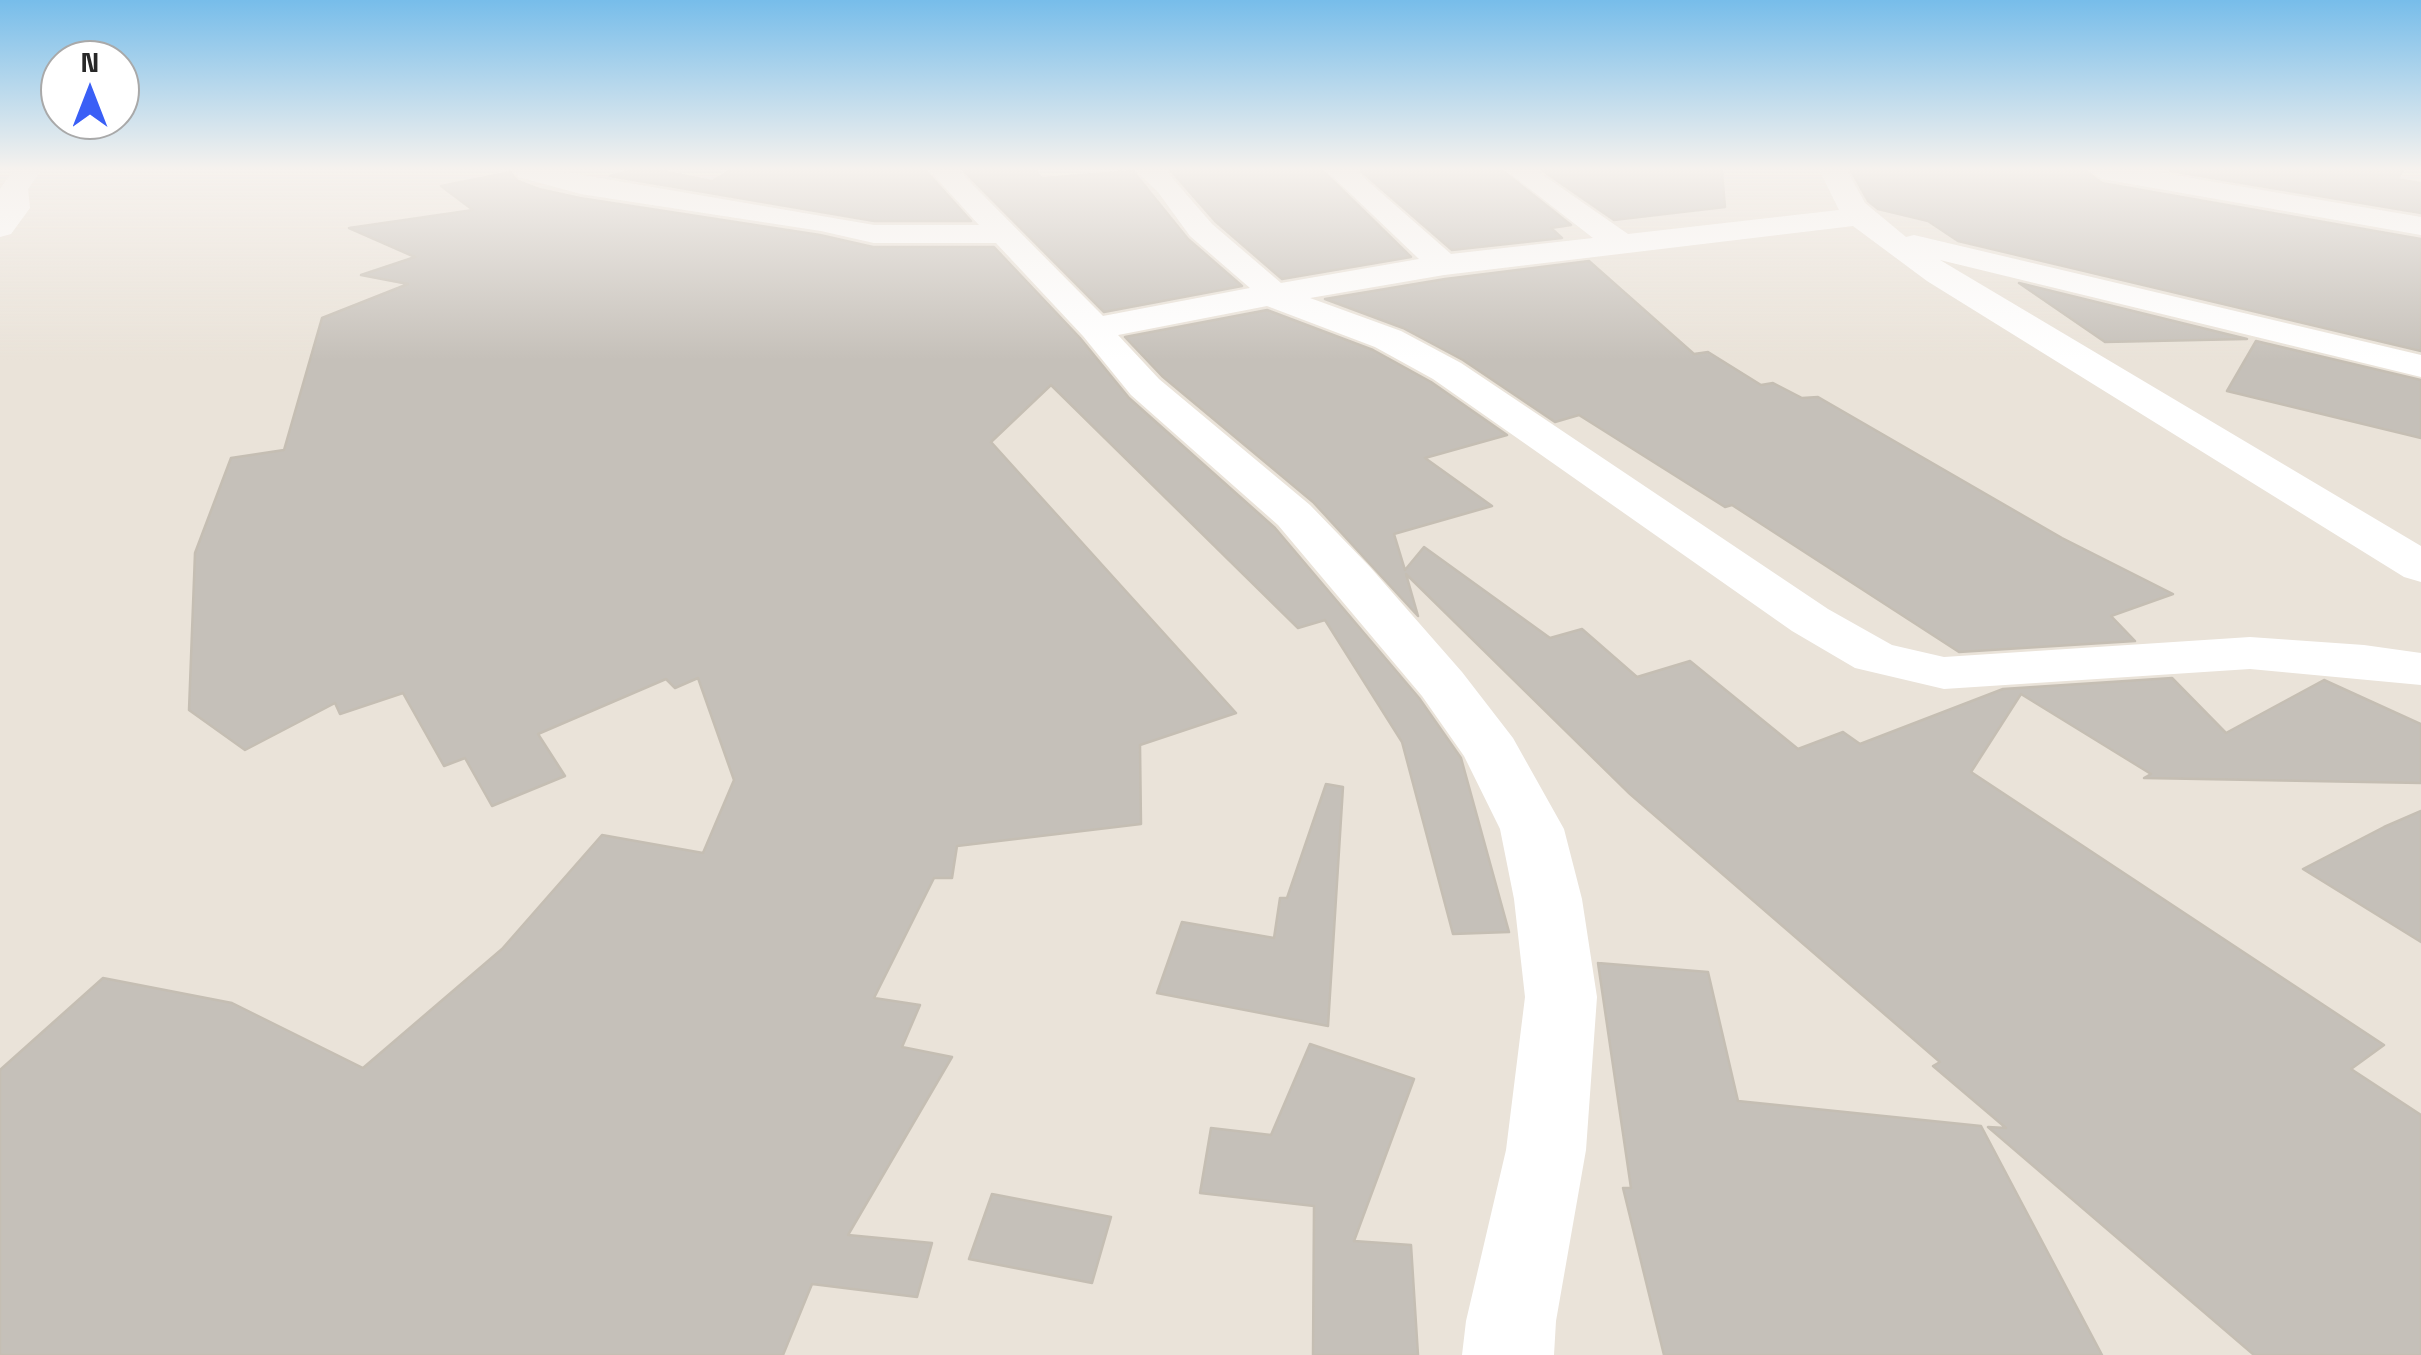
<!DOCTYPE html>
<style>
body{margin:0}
#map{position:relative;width:2421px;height:1355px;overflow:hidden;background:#eae3d9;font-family:"Space Grotesk",sans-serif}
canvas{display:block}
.north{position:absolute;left:40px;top:40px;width:100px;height:100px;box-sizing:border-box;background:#fff;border:2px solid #a9a9a9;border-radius:50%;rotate:0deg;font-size:28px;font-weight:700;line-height:40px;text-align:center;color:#282828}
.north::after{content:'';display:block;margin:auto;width:35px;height:45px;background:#3a5ff6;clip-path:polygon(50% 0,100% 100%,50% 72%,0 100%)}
</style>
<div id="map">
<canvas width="2421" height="1355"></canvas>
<div class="north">N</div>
</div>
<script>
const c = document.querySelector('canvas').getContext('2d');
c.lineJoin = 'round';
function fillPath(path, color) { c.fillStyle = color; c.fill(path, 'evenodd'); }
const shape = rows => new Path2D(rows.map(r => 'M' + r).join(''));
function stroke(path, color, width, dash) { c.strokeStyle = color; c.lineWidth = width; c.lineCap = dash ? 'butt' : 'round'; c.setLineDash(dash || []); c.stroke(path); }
const building = shape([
 [629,171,662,171,712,181,729,171,926,171,971,221,874,221,610,176,629,171],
 [964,171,1036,171,1042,178,1133,171,1188,239,1242,286,1104,312,964,171],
 [1171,171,1323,171,1411,257,1282,279,1215,221,1171,171],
 [1361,171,1503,171,1571,225,1551,228,1562,238,1452,250,1361,171],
 [1543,171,1722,171,1725,207,1614,220,1543,171],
 [1851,171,2086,171,2102,183,2421,239,2421,351,1958,241,1928,221,1878,209,1868,201,1851,171],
 [2170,171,2403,171,2397,179,2421,183,2421,213,2170,171],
 [510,172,518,181,539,189,580,198,820,235,873,247,994,247,1080,338,1129,398,1275,528,1419,698,1461,758,1509,932,1453,934,1402,742,1325,620,1298,628,1051,385,991,442,1236,713,1140,745,1141,824,957,846,952,878,934,878,874,998,920,1005,902,1047,952,1057,848,1235,932,1243,917,1297,812,1284,783,1355,0,1355,0,1070,103,978,232,1003,363,1068,502,949,602,835,703,853,734,780,698,678,675,688,666,679,538,734,565,776,492,806,465,758,444,766,403,693,340,714,335,703,245,750,189,710,195,553,231,458,284,450,322,318,408,284,361,275,415,257,349,228,473,210,441,186,510,172],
 [1589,261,1694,354,1708,352,1761,385,1773,383,1802,398,1818,397,2062,538,2173,594,2111,616,2135,641,1959,652,1732,505,1725,507,1579,415,1555,422,1463,360,1403,328,1325,299,1445,279,1589,261],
 [2019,283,2247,339,2105,342,2019,283],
 [1267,310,1373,350,1431,382,1507,435,1425,458,1492,506,1394,534,1405,570,1424,547,1550,638,1582,629,1637,677,1690,661,1798,749,1843,732,1860,744,2003,689,2172,678,2226,733,2324,680,2421,724,2421,783,2144,778,2151,774,2021,694,1971,772,2384,1045,2351,1069,2421,1115,2421,1355,2254,1355,1988,1127,2006,1128,1933,1066,1940,1062,1630,794,1406,574,1418,616,1313,502,1162,376,1125,337,1267,310],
 [2256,341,2421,380,2421,438,2227,391,2256,341],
 [1326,784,1343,787,1328,1026,1157,993,1182,922,1274,938,1280,898,1287,898,1326,784],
 [2421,811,2421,942,2303,869,2384,827,2421,811],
 [1598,963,1708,972,1738,1101,1981,1126,2102,1355,1664,1355,1623,1188,1631,1188,1598,963],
 [1310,1044,1414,1079,1354,1241,1411,1245,1418,1355,1313,1355,1314,1206,1200,1193,1211,1128,1271,1135,1310,1044],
 [992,1194,1111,1217,1092,1283,969,1259,992,1194]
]);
const minor = shape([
 [13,171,40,171,28,189,30,208,11,234,0,237,0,189,13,171],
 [515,171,558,171,874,225,979,225,930,171,959,171,1103,316,1250,288,1190,236,1158,192,1137,171,1166,171,1212,224,1281,283,1419,259,1327,171,1356,171,1451,254,1593,238,1507,171,1537,171,1628,234,1839,210,1820,171,1847,171,1865,203,1906,237,1914,235,2421,355,2421,377,1940,260,2421,546,2421,582,2404,577,1927,281,1853,226,1444,275,1310,298,1401,331,1461,363,1828,609,1892,645,1944,657,2250,637,2364,645,2421,653,2421,685,2250,669,1944,689,1855,668,1792,631,1433,379,1375,347,1267,306,1118,335,1159,379,1310,505,1370,567,1462,672,1513,738,1564,829,1582,899,1597,997,1586,1150,1556,1321,1554,1355,1462,1355,1466,1321,1506,1150,1525,997,1514,899,1500,829,1464,756,1422,696,1278,525,1131,395,1083,336,996,243,874,243,821,231,581,194,519,177,515,171],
 [2089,171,2149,171,2421,217,2421,235,2103,179,2089,171]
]);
fillPath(building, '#c5c0b9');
stroke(building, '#c5beb3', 2.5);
fillPath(minor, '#fff');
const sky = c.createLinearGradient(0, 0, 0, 360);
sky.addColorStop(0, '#77bdea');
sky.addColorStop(0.47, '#f6f2ee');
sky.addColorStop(1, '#f6f2ee00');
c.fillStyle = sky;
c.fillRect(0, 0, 2421, 360);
</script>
